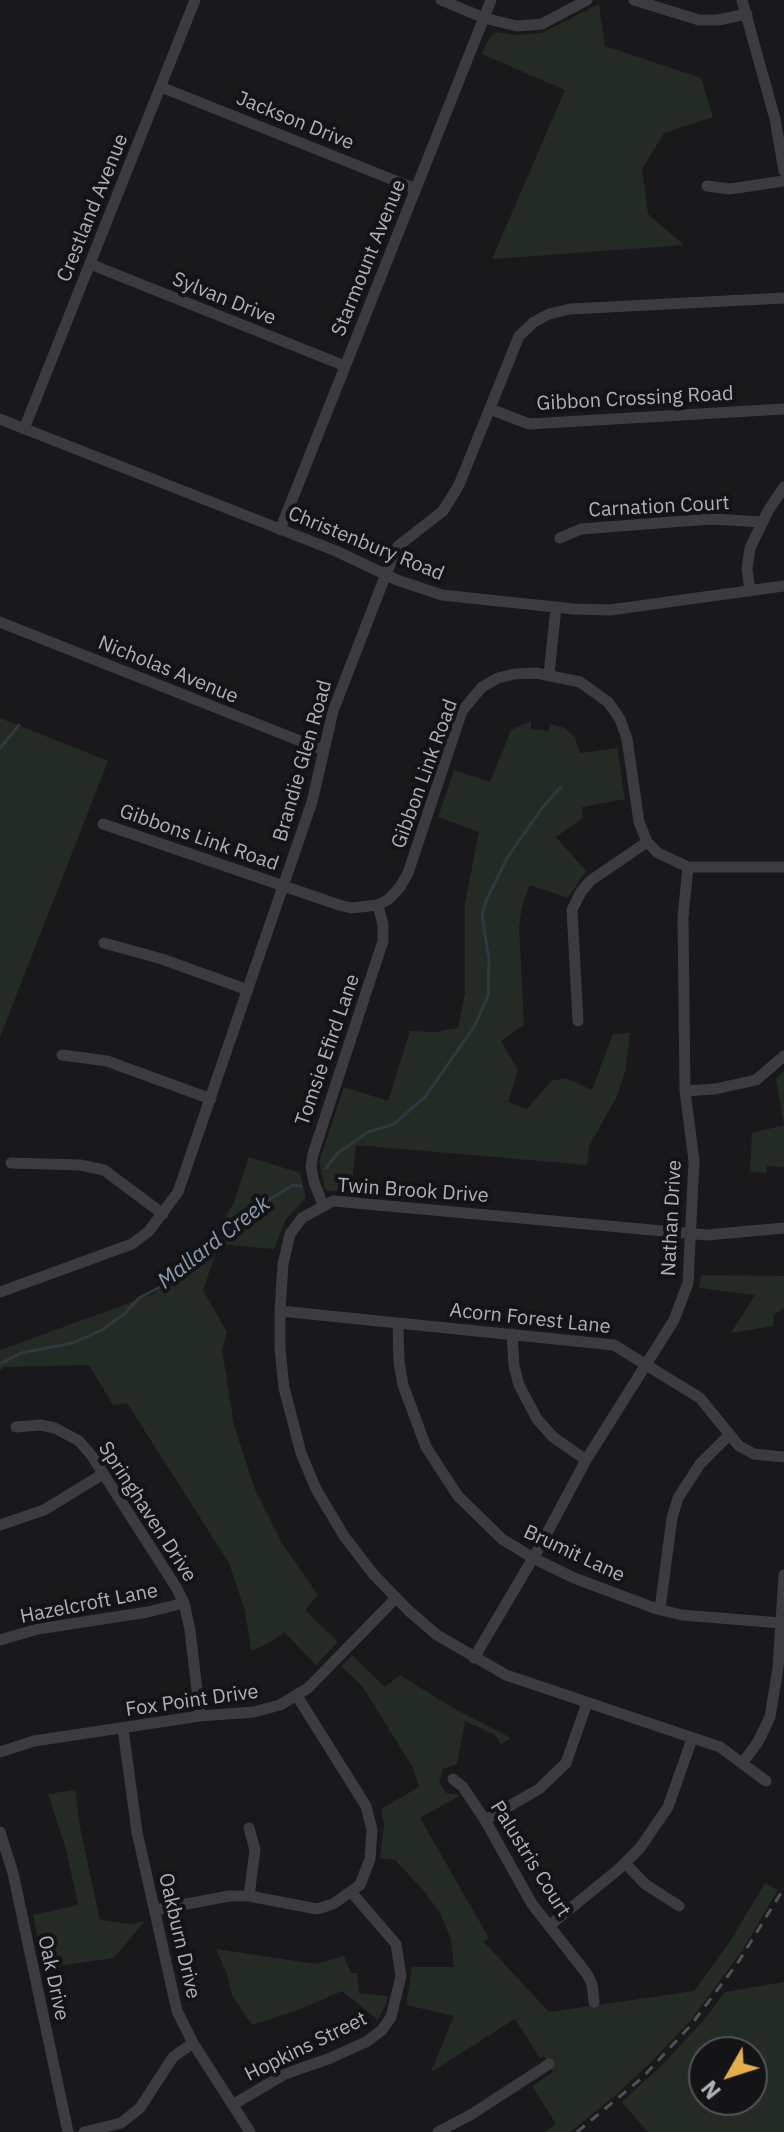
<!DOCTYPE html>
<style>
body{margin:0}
#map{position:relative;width:784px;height:2132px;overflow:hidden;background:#19191b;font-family:"IBM Plex Sans",sans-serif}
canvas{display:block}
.north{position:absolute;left:688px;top:2036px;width:80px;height:80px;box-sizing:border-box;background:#141416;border:2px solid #515358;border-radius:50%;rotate:231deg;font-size:22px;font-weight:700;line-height:32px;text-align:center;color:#adb1ba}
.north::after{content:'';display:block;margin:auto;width:28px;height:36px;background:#e4af49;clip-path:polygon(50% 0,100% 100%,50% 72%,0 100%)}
</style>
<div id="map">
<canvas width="784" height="2132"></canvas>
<div class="north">N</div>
</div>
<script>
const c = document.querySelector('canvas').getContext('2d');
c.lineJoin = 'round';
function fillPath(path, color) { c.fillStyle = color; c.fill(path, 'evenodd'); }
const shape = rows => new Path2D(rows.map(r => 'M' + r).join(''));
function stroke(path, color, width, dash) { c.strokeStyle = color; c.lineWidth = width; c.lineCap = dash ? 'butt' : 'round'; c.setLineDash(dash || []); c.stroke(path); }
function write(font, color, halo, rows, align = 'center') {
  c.font = font + ' "IBM Plex Sans",sans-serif'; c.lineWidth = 8; c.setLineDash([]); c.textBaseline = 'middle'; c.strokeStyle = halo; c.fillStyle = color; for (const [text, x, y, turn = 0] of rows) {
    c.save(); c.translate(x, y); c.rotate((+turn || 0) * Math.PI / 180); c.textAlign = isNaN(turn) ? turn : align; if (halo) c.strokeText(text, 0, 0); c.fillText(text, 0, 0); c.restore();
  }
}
const green = shape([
 [599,4,605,46,701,78,713,117,664,133,642,169,648,214,684,245,492,259,565,90,482,54,490,37,497,32,516,35,542,33],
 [0,718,108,761,0,1037],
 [531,721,531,729,549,731,550,724,565,728,575,738,580,753,617,748,625,799,582,807,583,818,556,837,586,871,568,898,530,885,522,906,519,927,524,1025,501,1041,518,1070,508,1102,527,1109,551,1081,566,1078,592,1090,613,1034,630,1033,625,1072,616,1098,589,1146,587,1165,356,1145,351,1190,330,1191,325,1189,319,1162,344,1087,388,1101,410,1031,435,1032,458,1028,465,993,465,903,479,832,438,817,454,770,490,782,511,730],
 [784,1071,784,1167,767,1166,766,1173,750,1172,752,1133,784,1125,776,1079],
 [249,1157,300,1173,306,1198,286,1219,274,1249,219,1244,203,1290,227,1332,222,1350,234,1425,254,1487,282,1543,318,1595,305,1610,338,1642,316,1665,284,1632,271,1642,251,1651,245,1611,229,1563,127,1403,113,1405,89,1365,5,1367,0,1370,0,1350,154,1294,210,1245,234,1202],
 [701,1275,784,1276,784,1308,774,1315,773,1326,731,1333,755,1295,699,1288],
 [352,1655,385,1687,400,1675,453,1708,511,1738,501,1744,495,1735,465,1721,457,1764,443,1769,439,1782,446,1793,461,1795,420,1818,489,1938,484,1942,549,2012,694,1991,729,1943,765,1883,778,1890,742,1951,691,2020,655,2058,616,2095,570,2132,544,2132,556,2124,532,2086,553,2072,544,2056,540,2058,515,2019,431,2072,454,2016,406,2005,412,1967,454,1967,451,1939,440,1913,424,1891,395,1860,380,1858,384,1824,381,1809,419,1787,413,1768,362,1686,341,1666],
 [75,1790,81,1832,100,1920,132,1924,145,1921,114,1958,44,1968,33,1915,78,1905,66,1849,48,1794],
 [216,1949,316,1964,344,1956,351,1973,357,1973,359,1993,388,1996,386,2004,378,2020,342,1991,298,2010,252,2025,232,1995,228,1977],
 [784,1982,784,2132,648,2132,622,2102,663,2064,702,2022,725,1992],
 [704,2052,752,2052,752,2100,704,2100]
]);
const stream = shape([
 [0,748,19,725],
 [326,1168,338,1153,368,1132,394,1124,425,1097,474,1027,488,996,489,960,482,915,486,901,507,858,542,808,561,787],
 [0,1364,21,1353,73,1343,102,1330,124,1314,139,1298,172,1281,242,1216,293,1185,301,1186]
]);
const minor = shape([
 [441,0,484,18,517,26,542,24,587,0],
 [634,0,699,20,718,20,747,14],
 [742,0,775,119,784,171],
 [161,87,416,189],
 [707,186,730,189,784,181],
 [90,264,345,366],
 [490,409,529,424,784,409],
 [0,419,336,551,397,580,442,595,574,609,610,610,784,586],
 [24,429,195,0],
 [280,530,491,0],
 [560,538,581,529,711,519,762,522],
 [750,591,747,569,750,548,768,511,784,487],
 [0,622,323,750],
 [549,675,556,607],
 [103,824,339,905,351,908,378,905,389,899,400,887,408,873,462,711,482,687,498,678,514,674,536,673,580,682,608,702,620,719,627,739,639,822,647,842,658,853,688,867,784,867],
 [104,943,162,959,248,990],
 [578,1021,572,910,581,892,590,881,647,842],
 [62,1055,107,1061,211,1099],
 [685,1091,715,1089,756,1080,784,1056],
 [11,1163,80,1165,104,1170,163,1214],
 [323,1205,314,1182,311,1167,313,1154,383,941,383,925,378,905],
 [0,1292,132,1244,149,1231,178,1192,312,802,333,711,386,574,398,546,443,511,459,485,519,336,534,322,549,314,570,309,784,298],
 [280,1311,614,1345,700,1398,739,1446,754,1454,784,1457],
 [398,1325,399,1362,403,1385,426,1447,458,1496,502,1539,533,1558,574,1578,657,1609,682,1615,781,1623],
 [512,1334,514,1366,519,1385,537,1419,553,1437,586,1460],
 [16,1427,40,1425,55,1428,79,1441,92,1456,176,1587,184,1603,190,1630,200,1716],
 [0,1525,44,1510,103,1474],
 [660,1609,672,1518,678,1498,700,1464,729,1435],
 [0,1640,38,1629,148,1612,184,1603],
 [474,1658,539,1548,586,1460,674,1320,688,1283,694,1161,685,1091,683,917,688,867],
 [123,1729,137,1832,177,2011,193,2043,250,2132],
 [0,1752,34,1741,200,1716,254,1712,280,1705,308,1688,396,1598],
 [743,1762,758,1742,770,1717,778,1668,784,1575],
 [453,1779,463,1787,485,1820,532,1904,587,1974,592,1984,594,2002],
 [766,1781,720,1747,506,1675,437,1635,409,1611,374,1575,344,1536,316,1489,301,1453,284,1388,280,1349,280,1311,283,1264,290,1234,302,1218,333,1201,707,1235,784,1228],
 [485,1820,539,1789,566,1763,587,1703],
 [249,1828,255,1850,249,1896],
 [0,1832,13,1873,68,2132],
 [625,1863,645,1884,679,1906],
 [155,1910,229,1896,249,1896,317,1909,333,1904,360,1885,370,1859,372,1830,366,1806,297,1696],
 [549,1926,620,1868,640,1848,668,1807,692,1739],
 [234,2104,285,2074,328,2059,366,2042,382,2030,391,2017,401,1976,396,1944,352,1893],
 [84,2132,121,2123,140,2108,173,2057,193,2043],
 [438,2132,472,2114,549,2064]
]);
const rail = shape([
 [577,2132,642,2078,691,2025,739,1961,784,1888]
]);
const streetNames = [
 ["Jackson Drive",295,121,22],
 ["Crestland Avenue",93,208,-68],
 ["Starmount Avenue",369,258,-68],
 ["Sylvan Drive",224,299,22],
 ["Gibbon Crossing Road",635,399,-3],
 ["Carnation Court",659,507,-3],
 ["Christenbury Road",366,544,22],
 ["Nicholas Avenue",168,670,22],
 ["Brandie Glen Road",303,761,-74],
 ["Gibbon Link Road",425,774,-70],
 ["Gibbons Link Road",199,838,19],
 ["Tomsie Efird Lane",328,1050,-71],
 ["Twin Brook Drive",413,1191,4],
 ["Nathan Drive",672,1218,-87],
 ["Acorn Forest Lane",530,1319,6],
 ["Springhaven Drive",147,1512,57],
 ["Brumit Lane",574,1554,25],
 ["Hazelcroft Lane",89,1604,-11],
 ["Fox Point Drive",192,1701,-8],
 ["Palustris Court",530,1859,58],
 ["Oakburn Drive",179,1936,77],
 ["Oak Drive",53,1978,78],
 ["Hopkins Street",306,2047,-26]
];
const waterNames = [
 ["Mallard Creek",214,1243,-38]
];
fillPath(green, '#232b24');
stroke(stream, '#30383e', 3);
stroke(minor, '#3b3b40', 11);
stroke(rail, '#505157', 3, [10, 8]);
write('20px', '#adb1ba', '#141416', streetNames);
write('italic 22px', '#879eb1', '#141416', waterNames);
</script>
